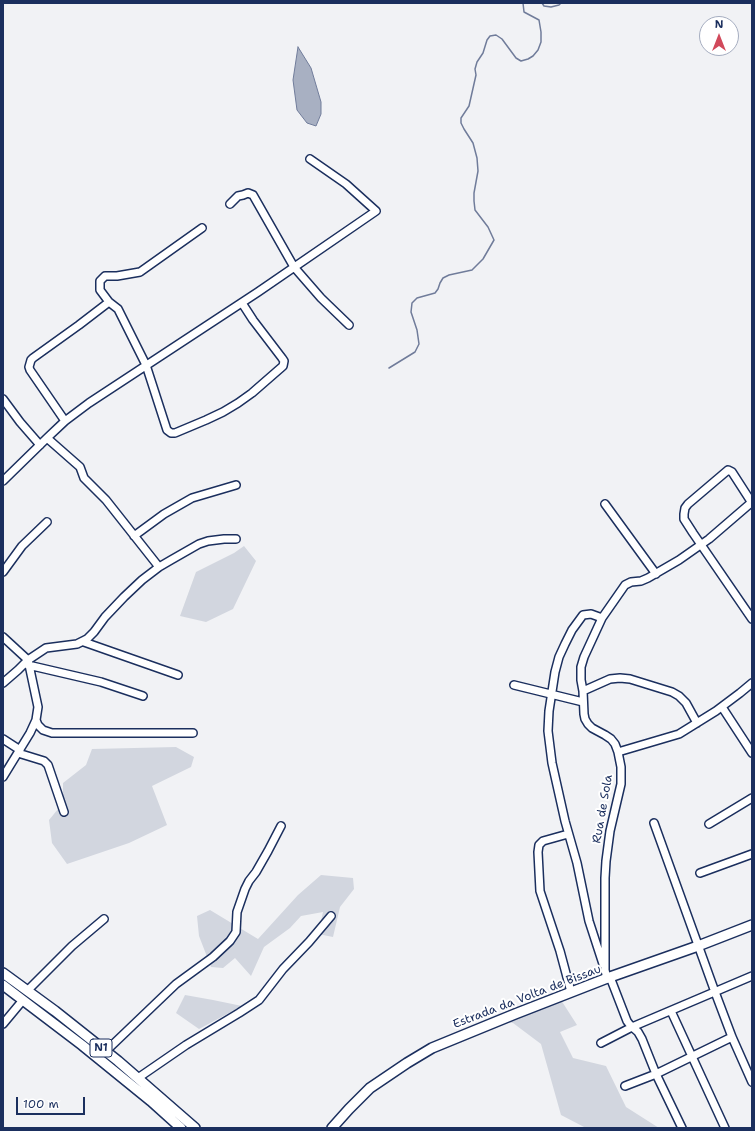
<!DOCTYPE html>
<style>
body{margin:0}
#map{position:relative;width:755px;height:1131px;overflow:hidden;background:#f1f2f5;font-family:"Shantell Sans",sans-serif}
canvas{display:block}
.frame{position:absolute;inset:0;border:4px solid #1b2f5e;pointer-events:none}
.north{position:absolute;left:699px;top:16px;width:40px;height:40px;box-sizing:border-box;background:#fff;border:1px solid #a4acbf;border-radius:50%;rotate:0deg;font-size:11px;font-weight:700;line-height:16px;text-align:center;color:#1b2f5e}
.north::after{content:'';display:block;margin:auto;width:14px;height:18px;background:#d1495b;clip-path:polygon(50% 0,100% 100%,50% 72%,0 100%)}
.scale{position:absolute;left:16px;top:1097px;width:69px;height:18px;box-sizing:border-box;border:2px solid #1b2f5e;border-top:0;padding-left:5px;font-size:12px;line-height:14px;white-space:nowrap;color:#1b2f5e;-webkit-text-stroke:3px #fff;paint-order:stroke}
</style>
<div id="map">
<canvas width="755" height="1131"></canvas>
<div class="frame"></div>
<div class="north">N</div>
<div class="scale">100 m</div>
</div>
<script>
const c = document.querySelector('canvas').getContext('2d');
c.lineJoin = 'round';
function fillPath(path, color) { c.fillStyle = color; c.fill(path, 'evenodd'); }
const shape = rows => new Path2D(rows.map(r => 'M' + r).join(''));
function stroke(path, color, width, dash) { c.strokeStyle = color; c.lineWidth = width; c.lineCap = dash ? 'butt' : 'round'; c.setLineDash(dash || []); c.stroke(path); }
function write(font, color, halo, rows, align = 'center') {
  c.font = font + ' "Shantell Sans",sans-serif'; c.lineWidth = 4; c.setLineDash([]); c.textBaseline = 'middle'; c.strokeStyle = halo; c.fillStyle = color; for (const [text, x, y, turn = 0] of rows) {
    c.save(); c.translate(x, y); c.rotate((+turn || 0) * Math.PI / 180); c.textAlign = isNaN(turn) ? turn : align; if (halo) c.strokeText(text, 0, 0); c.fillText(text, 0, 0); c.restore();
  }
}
const green = shape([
 [244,546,256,561,233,609,206,622,180,616,196,572,234,553],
 [176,747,194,757,191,767,152,786,167,825,129,843,67,864,52,843,49,820,63,803,63,783,86,765,92,749],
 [321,875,353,878,354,889,340,907,333,937,318,934,323,912,301,916,290,928,264,947,251,976,235,958,223,968,211,967,199,936,197,916,210,910,258,939,298,895],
 [185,995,213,1000,242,1006,199,1029,176,1013],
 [561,1000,577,1025,560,1032,573,1058,606,1066,626,1107,659,1128,586,1128,561,1115,541,1044,513,1023,503,1021]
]);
const water = shape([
 [298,47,311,68,321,102,321,114,316,126,307,123,297,110,293,80,298,47]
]);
const stream = shape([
 [542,3,544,6,551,7,559,5,561,3],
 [389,368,415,352,419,344,417,330,411,312,412,303,417,298,435,293,438,289,440,283,443,278,449,275,472,270,483,259,494,240,488,227,475,210,474,201,474,193,478,171,477,158,473,143,464,129,461,123,461,118,469,106,476,75,475,69,477,62,483,53,487,40,490,36,496,35,502,39,516,58,521,61,528,59,533,56,538,50,541,42,541,32,539,20,524,12,523,3]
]);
const minor = shape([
 [230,204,238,196,243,195,248,193,253,195,294,267,321,298,349,325],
 [202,228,140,272,117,276,105,276,100,281,100,290,109,302,118,309,146,365,167,430,171,433,175,433,206,420,223,412,238,403,252,393,283,366,284,361,282,358,253,320,242,303],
 [3,399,20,422,40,445],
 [65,421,30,370,29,367,31,360,33,358,79,325,109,302],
 [47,438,80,467,84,478,106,500,159,567],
 [3,481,47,438,65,421,89,403,258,292,376,211,346,184,310,159],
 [752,503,732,472,728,470,688,504,685,508,684,514,684,519,693,533,752,619],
 [605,504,656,574],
 [134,536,164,514,192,498,236,485],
 [3,572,22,546,47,522],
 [602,618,591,614,583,615,572,630,565,644,559,657,555,672,549,711,548,731,552,763,565,821,577,863,589,921,603,964],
 [3,637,28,660,38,707,36,720,30,733,3,777],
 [84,642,178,675],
 [28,665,101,682,143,696],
 [3,683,18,670,28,660,46,648,77,644,87,639,94,632,105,617,124,597,142,580,159,567,171,560,199,544,208,541,224,539,236,539],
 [514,685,583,702],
 [583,691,610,679,620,678,630,679,672,692,679,696,686,703,697,723],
 [722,707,752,753],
 [36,720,38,725,43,730,52,733,193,733],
 [3,739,20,750],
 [618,752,679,734,716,711,740,693,752,683],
 [18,753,44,761,48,765,64,812],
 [654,823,715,992,732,1037,752,1082],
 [709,824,752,798],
 [568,834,543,841,539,845,538,852,540,891,560,951,571,992],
 [700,873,752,854],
 [610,977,627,1021,630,1025,638,1032,642,1039,656,1074,682,1128],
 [607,979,605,970,605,878,606,861,610,831,621,784,621,767,618,752,615,744,611,739,605,735,592,728,588,724,585,719,584,714,583,691,581,680,581,667,584,657,602,618,625,585,631,582,641,581,648,578,679,560,709,539,752,502],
 [27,991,72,946,104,919],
 [671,1011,725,1128],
 [3,1024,23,1000],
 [601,1043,632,1027,752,976],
 [106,1051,176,984,213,957,230,941,236,932,237,912,245,889,249,881,256,872,268,851,281,826],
 [138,1078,186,1045,239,1013,259,1000,283,969,309,942,331,916],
 [625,1086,656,1074,732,1037]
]);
const major = shape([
 [3,973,55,1011,118,1061,195,1128],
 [3,985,82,1045,151,1101,181,1128],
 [332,1128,349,1109,370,1088,407,1063,432,1048,515,1014,610,977,698,946,752,925]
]);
const shields = [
 [101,1048,22]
];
const shieldNames = [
 ["N1",101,1048]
];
const streetNames = [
 ["Rua de Sola",603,809,-80],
 ["Estrada da Volta de Bissau",527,997,-21]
];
fillPath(green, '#d2d6df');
fillPath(water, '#a8b0c2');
stroke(water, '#707c9a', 1);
stroke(stream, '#707c9a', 1.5);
stroke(minor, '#1b2f5e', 10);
stroke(major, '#1b2f5e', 12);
stroke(minor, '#fff', 7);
stroke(major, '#fff', 9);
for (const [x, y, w] of shields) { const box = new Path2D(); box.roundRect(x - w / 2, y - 9, w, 18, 3); c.fillStyle = '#fff'; c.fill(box); stroke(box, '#1b2f5e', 1); }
write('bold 11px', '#1b2f5e', null, shieldNames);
write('12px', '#1b2f5e', '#fff', streetNames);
</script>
